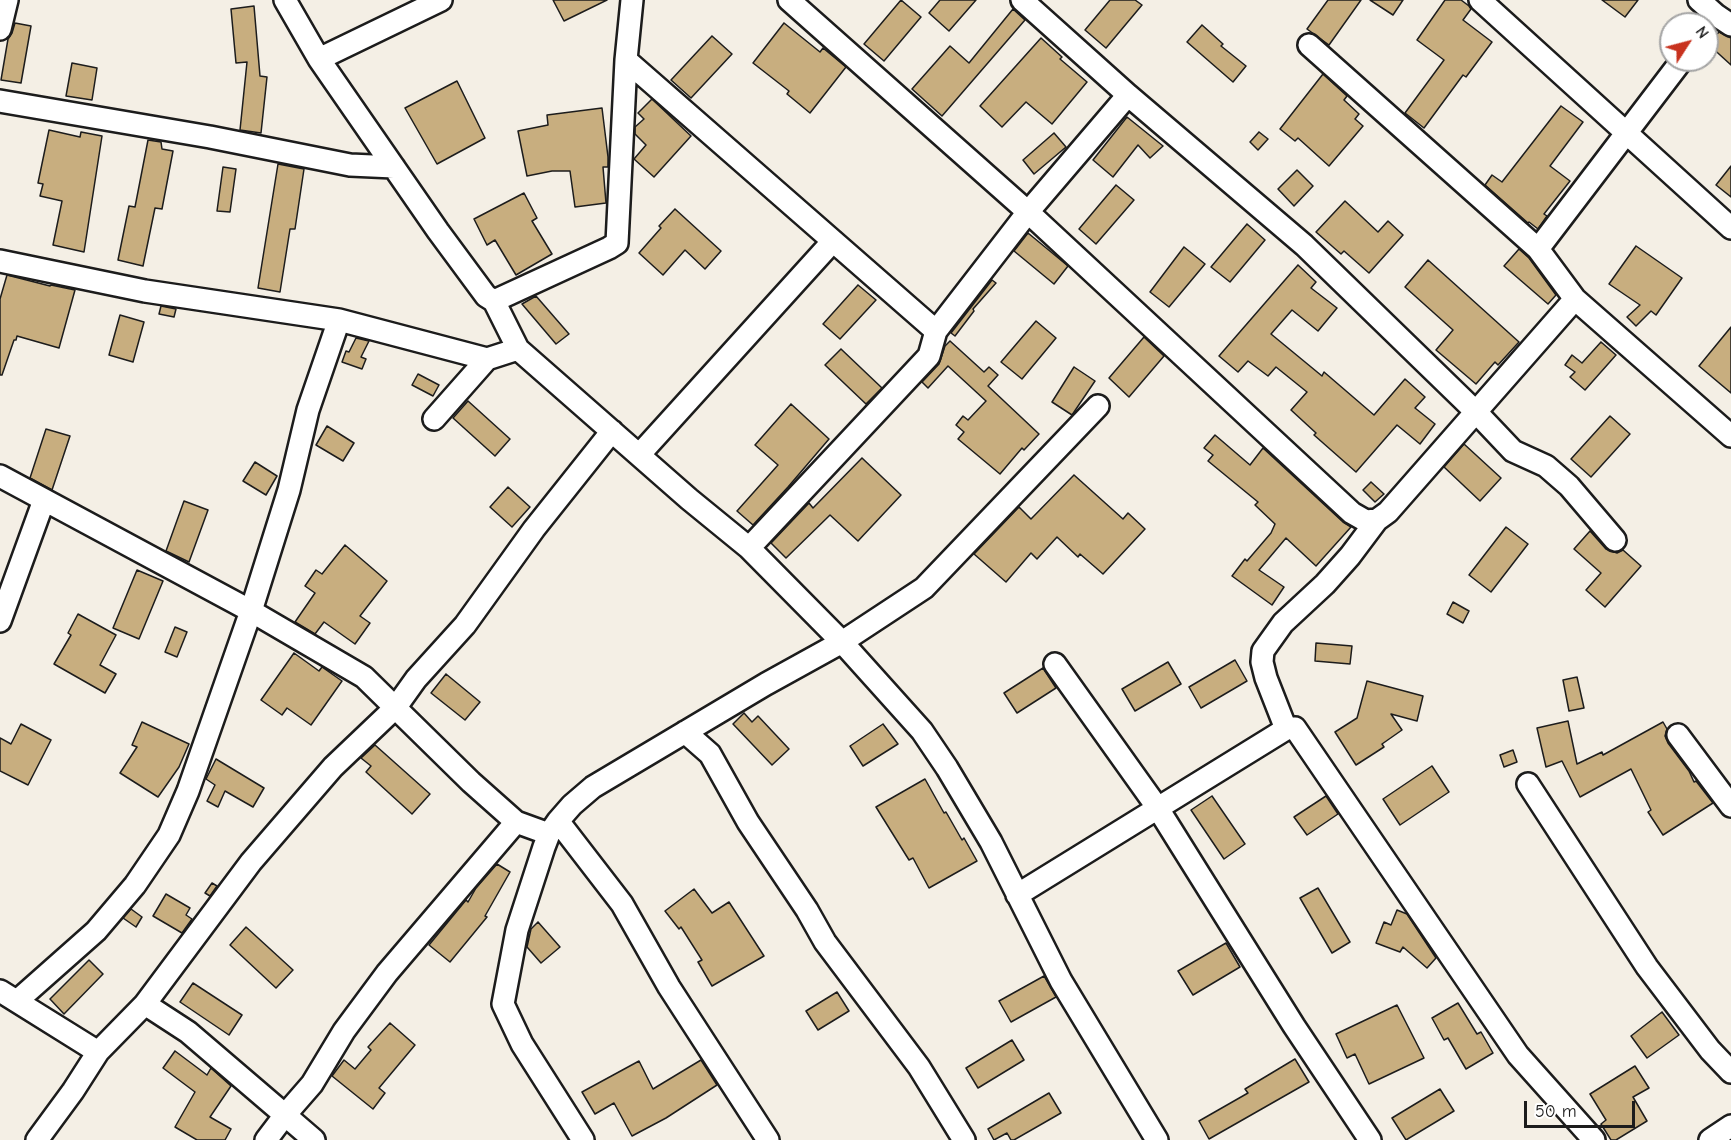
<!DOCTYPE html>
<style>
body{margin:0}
#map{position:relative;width:1731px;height:1140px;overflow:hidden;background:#f4efe5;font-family:"Comic Neue",sans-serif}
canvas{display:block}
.north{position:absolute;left:1659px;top:12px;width:60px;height:60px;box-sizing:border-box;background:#fff;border:2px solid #a4a4a4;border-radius:50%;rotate:54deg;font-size:16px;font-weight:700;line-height:24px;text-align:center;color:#1c1c1c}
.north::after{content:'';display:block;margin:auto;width:21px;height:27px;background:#c8321e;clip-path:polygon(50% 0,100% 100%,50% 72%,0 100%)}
.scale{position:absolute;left:1524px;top:1101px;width:111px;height:27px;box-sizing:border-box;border:3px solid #1c1c1c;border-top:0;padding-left:8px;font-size:18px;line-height:21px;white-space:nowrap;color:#1c1c1c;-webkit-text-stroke:4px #fff;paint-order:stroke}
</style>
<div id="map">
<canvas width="1731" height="1140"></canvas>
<div class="north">N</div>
<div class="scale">50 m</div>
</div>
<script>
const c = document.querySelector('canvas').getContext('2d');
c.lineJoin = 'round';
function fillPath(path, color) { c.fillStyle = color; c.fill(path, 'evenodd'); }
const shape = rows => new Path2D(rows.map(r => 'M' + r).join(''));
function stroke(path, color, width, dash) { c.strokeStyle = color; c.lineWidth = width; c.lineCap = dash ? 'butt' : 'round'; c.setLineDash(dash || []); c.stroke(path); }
const building = shape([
 [553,0,607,0,564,21,553,0],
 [901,0,921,17,884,61,864,44,901,0],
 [940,0,976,0,949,31,929,13,940,0],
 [1110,0,1135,0,1142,5,1106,48,1085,30,1110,0],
 [1328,0,1361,0,1329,45,1307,29,1328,0],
 [1370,0,1403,0,1393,15,1370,0],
 [1445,0,1461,0,1469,6,1471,9,1463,20,1492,42,1466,77,1463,75,1424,128,1405,113,1444,60,1417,40,1445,0],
 [1602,0,1638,0,1625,17,1602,0],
 [254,6,260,76,267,77,261,133,240,130,247,62,236,63,231,9,254,6],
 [1013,9,1025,20,942,116,912,89,950,46,969,63,1013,9],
 [15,23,31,26,21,83,1,80,8,39,12,33,15,23],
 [784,23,820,52,823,48,846,67,810,113,787,94,789,91,753,63,784,23],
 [1202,25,1223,44,1221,46,1246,66,1233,82,1187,42,1202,25],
 [1719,32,1731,38,1731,65,1708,44,1719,32],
 [712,36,732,54,691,98,671,80,712,36],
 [1041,38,1062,57,1060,59,1087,82,1052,124,1026,102,1002,127,980,106,1041,38],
 [72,63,97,68,92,100,66,96,72,63],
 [1323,74,1347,96,1344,100,1359,114,1355,119,1363,126,1329,166,1298,138,1295,141,1280,129,1323,74],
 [457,81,485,138,437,164,405,108,457,81],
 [652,99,691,136,654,177,634,159,646,145,635,134,635,127,644,119,638,113,652,99],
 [1561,106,1583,122,1550,166,1570,181,1544,214,1547,216,1538,229,1529,222,1528,223,1485,185,1492,175,1502,182,1561,106],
 [602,108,608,157,608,167,603,167,606,203,575,207,570,171,552,171,527,176,518,131,548,125,547,115,602,108],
 [1127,117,1163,146,1150,158,1138,145,1113,177,1093,160,1127,117],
 [49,130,80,137,81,132,102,136,84,252,53,245,62,201,40,196,43,184,38,183,49,130],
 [1259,132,1268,139,1258,150,1250,142,1259,132],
 [1054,133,1066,147,1034,174,1023,160,1054,133],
 [148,140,161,142,162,149,173,151,162,209,155,208,143,266,118,260,129,206,135,207,148,140],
 [278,164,304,169,295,229,290,229,280,292,258,288,278,164],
 [1731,166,1731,197,1716,185,1731,166],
 [223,167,236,169,230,212,217,211,223,167],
 [1297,170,1313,186,1294,206,1278,189,1297,170],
 [1116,185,1134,200,1096,244,1079,229,1116,185],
 [524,193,537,218,532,221,552,254,516,275,495,240,487,245,474,219,524,193],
 [1345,201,1378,232,1388,221,1403,235,1369,273,1344,251,1341,254,1316,232,1345,201],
 [675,209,721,251,705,269,685,250,663,275,639,253,661,228,659,226,675,209],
 [1247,224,1265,240,1230,282,1211,267,1247,224],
 [1028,233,1068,266,1054,284,1014,251,1028,233],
 [1636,246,1682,278,1656,315,1651,311,1636,326,1627,317,1640,305,1609,284,1636,246],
 [1184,247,1205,264,1169,307,1150,292,1184,247],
 [1519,249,1529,258,1556,295,1548,304,1504,266,1519,249],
 [1428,260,1519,342,1498,365,1495,362,1476,384,1436,350,1453,330,1405,287,1428,260],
 [1298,265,1316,282,1311,288,1337,308,1318,331,1292,310,1271,334,1322,376,1324,372,1374,415,1405,379,1425,397,1415,408,1435,424,1420,444,1397,425,1356,472,1314,435,1316,433,1291,410,1307,392,1276,367,1268,376,1248,361,1238,372,1219,356,1298,265],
 [7,275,50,286,51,285,75,290,59,348,17,336,16,340,14,340,2,375,0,375,0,299,7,275],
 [992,280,996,283,973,309,974,311,955,336,951,333,992,280],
 [858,285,876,300,840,339,823,324,858,285],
 [536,296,569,334,556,344,522,304,536,296],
 [161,306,176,309,174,317,159,314,161,306],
 [120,315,144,322,133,362,109,355,120,315],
 [1036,321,1056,338,1022,379,1001,362,1036,321],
 [1731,327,1731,393,1699,366,1731,327],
 [1144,337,1164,356,1129,397,1109,378,1144,337],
 [356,338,369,341,361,357,366,359,362,369,342,362,346,351,349,352,356,338],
 [950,341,984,372,989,367,998,375,988,386,1039,434,1024,450,1022,448,1000,474,958,439,964,432,956,425,963,416,968,420,986,401,948,366,928,388,922,382,939,364,945,346,950,341],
 [1601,342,1616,355,1585,390,1570,377,1575,372,1565,365,1572,355,1582,363,1601,342],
 [841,349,882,388,866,404,825,365,841,349],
 [1074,367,1095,381,1072,415,1052,402,1074,367],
 [418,374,439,385,433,396,412,385,418,374],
 [468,401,510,439,495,456,453,418,468,401],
 [791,404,829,439,788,487,753,525,737,511,778,465,755,445,791,404],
 [1610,416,1630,434,1591,477,1571,459,1610,416],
 [327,426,354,443,343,461,316,445,327,426],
 [46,429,70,436,52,490,30,478,46,429],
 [1215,435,1250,465,1263,448,1343,522,1351,527,1316,566,1286,538,1259,570,1284,587,1272,605,1232,576,1245,559,1247,561,1271,533,1275,524,1255,505,1258,502,1208,461,1213,455,1204,448,1215,435],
 [1464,444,1501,478,1480,501,1444,467,1464,444],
 [862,458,901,495,858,541,830,515,786,558,771,543,809,503,813,508,862,458],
 [255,462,277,476,266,495,243,481,255,462],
 [1074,475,1123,519,1128,513,1145,529,1103,574,1080,554,1078,557,1057,537,1037,559,1031,553,1006,582,974,554,1019,507,1031,519,1074,475],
 [1371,482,1384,494,1375,502,1363,490,1371,482],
 [508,487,530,507,512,527,490,507,508,487],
 [184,501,208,510,189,562,166,551,184,501],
 [1506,527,1528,544,1491,592,1469,575,1506,527],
 [1590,531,1606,549,1617,553,1623,550,1641,566,1605,607,1586,590,1601,573,1574,549,1590,531],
 [345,545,387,581,360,616,370,623,355,644,324,622,315,634,295,622,315,593,305,586,316,570,322,574,345,545],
 [137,570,163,581,139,639,113,628,137,570],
 [1453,602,1469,611,1463,623,1447,614,1453,602],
 [78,614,116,635,100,665,116,674,105,693,54,664,71,635,68,633,78,614],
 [175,627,187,632,177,657,165,652,175,627],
 [1316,643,1352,646,1350,664,1315,661,1316,643],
 [294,653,319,671,322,667,342,681,311,725,287,708,282,715,261,700,294,653],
 [1235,660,1247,681,1201,708,1189,687,1235,660],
 [1168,662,1181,684,1135,711,1122,689,1168,662],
 [1043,668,1056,688,1017,713,1004,693,1043,668],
 [446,674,480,702,465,720,431,693,446,674],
 [1577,677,1584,708,1569,711,1563,680,1577,677],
 [1367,681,1423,696,1417,721,1391,714,1402,730,1382,744,1384,747,1356,765,1335,732,1357,718,1367,681],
 [744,713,752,722,758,716,789,749,772,765,733,724,744,713],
 [1568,721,1577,764,1602,752,1603,755,1663,722,1667,729,1665,736,1668,743,1689,771,1694,782,1696,781,1713,803,1663,835,1648,812,1651,810,1631,769,1580,797,1562,761,1546,767,1537,728,1568,721],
 [142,722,189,744,179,767,158,797,120,773,137,747,132,745,142,722],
 [21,724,51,740,28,785,0,771,0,738,11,744,21,724],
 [883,724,898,744,863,766,850,746,883,724],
 [375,745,430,794,412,814,366,772,371,766,361,758,375,745],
 [1513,750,1517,762,1504,767,1500,755,1513,750],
 [216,759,264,788,253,807,225,791,218,807,207,801,215,785,206,779,216,759],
 [1432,766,1449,792,1400,825,1383,799,1432,766],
 [925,779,944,813,946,812,962,840,964,838,977,861,929,888,913,858,909,860,876,807,925,779],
 [1212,796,1245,844,1224,859,1191,810,1212,796],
 [1326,796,1338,814,1307,835,1294,817,1326,796],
 [497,864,510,872,485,916,487,917,450,962,429,945,466,900,468,902,476,888,497,864],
 [212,883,217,886,210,896,205,893,212,883],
 [1318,888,1350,942,1332,953,1300,898,1318,888],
 [694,889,712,913,729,902,764,956,712,986,698,962,702,960,681,927,679,929,665,911,694,889],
 [166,894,190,908,186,915,192,919,182,933,153,916,166,894],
 [131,909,142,917,136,927,123,918,131,909],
 [1397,910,1407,914,1436,958,1427,968,1403,947,1400,952,1376,943,1384,922,1391,925,1397,910],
 [538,922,560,947,541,963,527,947,531,929,538,922],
 [246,927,293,970,276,988,230,945,246,927],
 [1226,943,1240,967,1193,995,1178,971,1226,943],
 [89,960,103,974,64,1014,50,999,89,960],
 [1044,976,1056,997,1011,1022,999,1001,1044,976],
 [193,983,242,1015,229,1035,180,1002,193,983],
 [837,992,849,1011,818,1030,806,1011,837,992],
 [1458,1003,1477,1034,1481,1032,1493,1053,1466,1069,1448,1038,1444,1040,1432,1018,1458,1003],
 [1397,1005,1424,1058,1369,1084,1355,1054,1347,1058,1336,1034,1397,1005],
 [1662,1012,1679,1035,1647,1058,1631,1036,1662,1012],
 [390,1023,415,1045,379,1088,385,1093,373,1109,332,1076,344,1060,355,1069,371,1050,368,1047,390,1023],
 [1012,1040,1024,1060,978,1088,966,1068,1012,1040],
 [175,1051,207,1075,211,1068,231,1086,210,1117,231,1129,225,1140,197,1140,175,1127,195,1092,163,1068,175,1051],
 [1295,1059,1309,1082,1209,1139,1199,1121,1248,1093,1245,1089,1295,1059],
 [701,1060,717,1085,666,1118,632,1136,614,1103,595,1114,582,1092,639,1061,653,1089,701,1060],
 [1635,1066,1649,1088,1633,1097,1647,1121,1616,1140,1611,1140,1601,1124,1606,1120,1590,1094,1635,1066],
 [1440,1089,1454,1111,1406,1140,1392,1118,1440,1089],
 [1049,1093,1061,1113,1014,1140,1011,1140,1007,1133,994,1140,988,1129,1049,1093]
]);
const minor = shape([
 [285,0,319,59,438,231,486,296,494,301,518,349,689,499,749,548,842,642,922,731,947,768,991,842,1061,981,1157,1140],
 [789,0,1028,212,1352,513,1366,521,1377,520,1388,512,1575,299],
 [1022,0,1128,95,1304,245,1477,413,1513,451,1546,466,1569,486,1615,540],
 [1480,0,1731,228],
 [1699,0,1716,15,1731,25],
 [0,29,7,0],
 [1309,45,1538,249],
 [319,59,441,0],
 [626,60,936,331,929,356,749,548],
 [1682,60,1538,249,1575,299,1731,436],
 [0,101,210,137,350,165,394,167],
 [0,261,145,291,339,320,487,359,518,349],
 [494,301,609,248,617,243,626,60,632,0],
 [936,331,1028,212,1128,95],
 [434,419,487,359],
 [639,455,833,241],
 [0,476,251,611,364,677,471,782,516,822,549,834],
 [0,621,44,500],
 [1055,664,1157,807,1294,1026,1370,1140],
 [1286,729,1266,678,1262,662,1263,651,1283,623,1325,584,1350,556,1377,520],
 [685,732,710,754,748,822,807,910,825,942,919,1067,964,1140],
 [1678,735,1731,806],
 [1528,784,1647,967,1710,1050,1731,1072],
 [558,821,622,904,669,987,768,1140],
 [1017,895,1286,729,1295,728,1518,1055,1594,1140],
 [0,991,98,1052],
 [17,1001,96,931,135,885,169,835,188,791,251,611,289,490,308,410,339,320],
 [145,1004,188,1032,285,1115,312,1084,344,1031,387,973,516,822],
 [37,1140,73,1091,98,1052,145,1004,251,862,333,767,396,707,416,679,465,625,534,529,612,431],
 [266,1140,285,1115,314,1140],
 [583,1140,522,1044,503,1004,517,930,544,847,549,834,558,821,572,805,593,787,766,684,842,642,924,588,1098,406],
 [1710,1140,1731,1126]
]);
fillPath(building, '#c8ae7f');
stroke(building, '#1c1c1c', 1.5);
stroke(minor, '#1c1c1c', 26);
stroke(minor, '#fff', 21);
</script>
